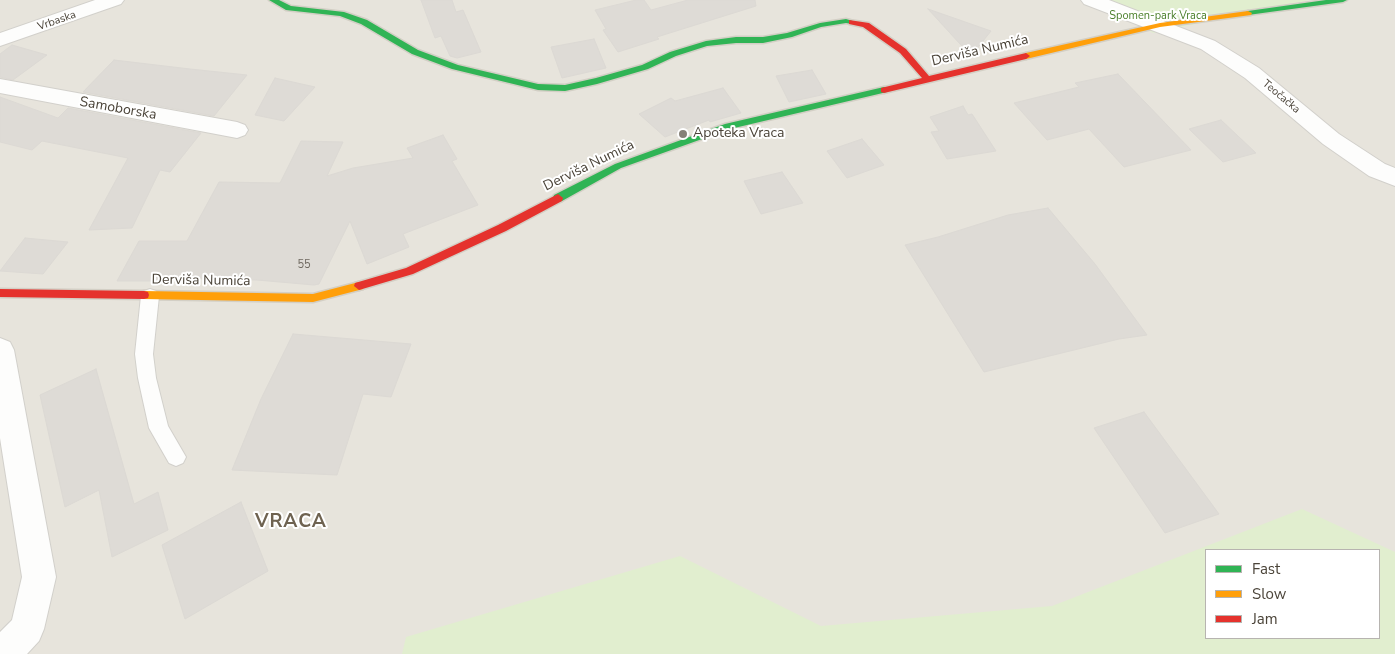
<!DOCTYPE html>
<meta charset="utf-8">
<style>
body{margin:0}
#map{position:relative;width:1395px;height:654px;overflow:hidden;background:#f4f2ee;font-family:"Nunito Sans",sans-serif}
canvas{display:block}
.legend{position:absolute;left:1205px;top:549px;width:175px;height:90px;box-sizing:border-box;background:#fff;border:1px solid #b7b4b0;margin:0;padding:6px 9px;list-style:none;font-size:15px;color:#4b4439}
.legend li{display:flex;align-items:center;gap:10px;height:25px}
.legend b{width:25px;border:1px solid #b7b4b0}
</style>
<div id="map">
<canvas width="1395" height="654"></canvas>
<ul class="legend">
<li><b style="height:6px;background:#30b455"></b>Fast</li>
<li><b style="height:6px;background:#ff9f0a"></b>Slow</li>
<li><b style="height:6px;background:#e5322d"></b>Jam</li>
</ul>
</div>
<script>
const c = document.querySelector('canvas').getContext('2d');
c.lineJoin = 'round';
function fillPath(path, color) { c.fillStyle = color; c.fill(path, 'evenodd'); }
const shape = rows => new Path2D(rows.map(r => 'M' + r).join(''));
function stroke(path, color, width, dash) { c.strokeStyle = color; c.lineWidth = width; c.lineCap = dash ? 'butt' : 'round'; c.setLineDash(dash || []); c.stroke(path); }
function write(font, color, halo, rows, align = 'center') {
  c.font = font + ' "Nunito Sans",sans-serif'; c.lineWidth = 4; c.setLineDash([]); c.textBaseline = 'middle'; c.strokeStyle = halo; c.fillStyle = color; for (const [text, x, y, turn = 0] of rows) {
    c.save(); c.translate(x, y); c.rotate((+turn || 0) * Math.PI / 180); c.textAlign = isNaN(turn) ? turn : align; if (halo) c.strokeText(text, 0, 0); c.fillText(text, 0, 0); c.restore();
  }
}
const residential = shape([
 [0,0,1395,0,1395,654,0,654],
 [1206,550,1379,550,1379,638,1206,638]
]);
const green = shape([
 [1090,0,1309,0,1153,33],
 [1302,509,1395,552,1395,654,402,654,406,637,680,556,821,626,1052,606],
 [1379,550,1379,638,1206,638,1206,550]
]);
const building = shape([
 [421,0,452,0,456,12,463,10,481,52,457,58,450,56,441,36,435,38,421,0],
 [636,0,644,0,651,10,688,0,755,0,756,6,657,37,659,39,618,52,603,30,606,29,595,10,636,0],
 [928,9,991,31,971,56,928,9],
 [594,39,606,68,562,78,551,47,594,39],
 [12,45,47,55,13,80,0,77,0,54,12,45],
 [114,60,190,69,247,75,214,116,83,92,114,60],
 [812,70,826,94,789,102,776,76,812,70],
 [1118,74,1191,150,1124,167,1089,129,1047,140,1014,103,1079,87,1075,83,1118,74],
 [275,78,315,87,284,121,255,115,275,78],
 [723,88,741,113,710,122,709,120,665,137,639,114,671,98,675,101,723,88],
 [0,97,58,118,68,108,201,133,170,172,160,170,132,228,89,230,128,158,42,141,32,150,0,142,0,97],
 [963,106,968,115,972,114,996,151,947,159,931,132,939,131,930,117,963,106],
 [1221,120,1256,153,1223,162,1189,129,1221,120],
 [443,135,457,159,452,161,478,205,403,234,409,247,367,264,350,221,319,284,314,285,257,280,164,278,163,281,117,281,139,241,187,241,219,182,280,183,301,141,343,142,327,176,353,168,413,158,407,148,443,135],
 [862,139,884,165,847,178,827,151,862,139],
 [782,172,803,203,761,214,744,181,782,172],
 [1048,208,1095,264,1147,335,1119,339,984,372,905,245,938,237,1008,215,1048,208],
 [25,238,68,242,43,274,0,271,25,238],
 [293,334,411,344,391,397,363,394,337,475,232,470,261,399,293,334],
 [96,369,134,504,158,492,168,530,112,557,99,490,65,507,40,395,96,369],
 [1144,412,1219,514,1165,533,1094,428,1144,412],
 [241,502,268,571,185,619,162,545,241,502]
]);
const lane = shape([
 [150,289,156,291,159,296,153,354,156,378,168,426,186,457,183,463,176,466,169,463,149,428,138,378,135,354,141,296,144,291,150,289]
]);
const street = shape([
 [95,0,124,0,121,4,0,46,0,33,95,0],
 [1081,0,1109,0,1215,41,1259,68,1339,134,1385,164,1395,168,1395,186,1369,176,1323,144,1245,78,1201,49,1084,4,1081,0],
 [0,79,237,122,245,125,248,130,245,135,237,138,0,93,0,79],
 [0,338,10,342,14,350,56,577,44,629,39,641,27,654,0,654,0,632,12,620,22,577,0,438,0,338]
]);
const fast = shape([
 [269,0,279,0,291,6,344,12,367,20,418,50,458,65,538,84,565,85,596,78,642,65,670,52,706,41,736,37,763,37,787,33,820,23,846,19,856,22,852,24,846,23,821,27,792,37,763,43,736,43,707,46,676,56,648,69,597,84,565,91,538,90,452,69,412,54,361,24,340,16,286,10,269,0],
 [1326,0,1347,0,1343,2,1248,15,1244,13,1248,11,1326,0],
 [884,87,887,88,887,92,730,129,621,168,562,201,558,202,553,198,554,195,615,164,725,124,884,87]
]);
const slow = shape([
 [1248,11,1252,13,1251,15,1160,27,1026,59,1022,56,1026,53,1160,23,1248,11],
 [359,282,364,286,363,289,313,302,144,299,140,298,139,295,140,292,144,291,313,294,359,282]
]);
const jam = shape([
 [849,20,869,23,906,49,929,76,1026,53,1030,56,1026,59,884,93,881,92,881,88,922,78,900,53,863,27,849,24,849,20],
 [558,194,563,198,562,201,506,231,413,274,359,290,354,286,355,283,406,268,498,225,558,194],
 [0,289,144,291,148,292,149,295,148,298,144,299,0,297,0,289]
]);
const markers = [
 [683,134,5,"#868178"]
];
const farParknames = [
 ["Spomen-park Vraca",1158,16]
];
const farStreetnames = [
 ["Vrbaska",57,21,-19],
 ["Teočačka",1281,97,40]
];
const numberNames = [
 ["55",304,265]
];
const streetNames = [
 ["Derviša Numića",980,51,-13],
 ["Samoborska",118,109,10],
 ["Derviša Numića",589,166,-26],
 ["Derviša Numića",201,281,1]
];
const poiNames = [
 ["Apoteka Vraca",693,134]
];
const districtNames = [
 ["VRACA",291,522]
];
fillPath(residential, '#e7e4dc');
fillPath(green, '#e1eecf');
fillPath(building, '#dedbd6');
stroke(building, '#dcd9d4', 1);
stroke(lane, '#d2d0cb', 2);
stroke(street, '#d2d0cb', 2);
stroke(fast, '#d3cfc5', 3);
stroke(slow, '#d3cfc5', 3);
stroke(jam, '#d3cfc5', 3);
fillPath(lane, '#fdfdfc');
fillPath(street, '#fdfdfc');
fillPath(fast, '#30b455');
fillPath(slow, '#ff9f0a');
fillPath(jam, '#e5322d');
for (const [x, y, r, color] of markers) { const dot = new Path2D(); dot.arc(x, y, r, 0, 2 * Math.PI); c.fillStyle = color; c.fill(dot); stroke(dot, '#fff', 2); }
write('11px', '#4a7f2a', '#fff', farParknames);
write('11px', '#4b4439', '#fff', farStreetnames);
write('11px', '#706a61', null, numberNames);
write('14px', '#4b4439', '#fff', streetNames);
write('14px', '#4b4439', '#fff', poiNames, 'left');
c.letterSpacing = '1px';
write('bold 19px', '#6e6250', '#fff', districtNames);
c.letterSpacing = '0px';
</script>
